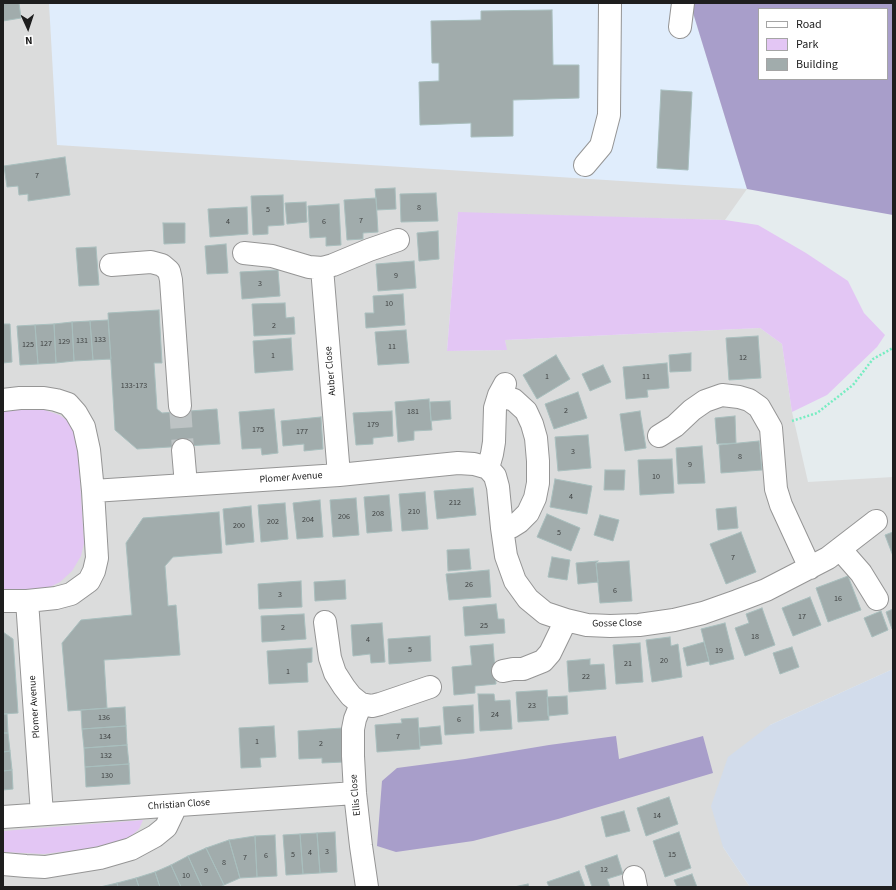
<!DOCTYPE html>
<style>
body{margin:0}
#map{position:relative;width:896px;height:890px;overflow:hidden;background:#e5ecee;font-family:"Source Sans 3",sans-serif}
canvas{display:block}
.frame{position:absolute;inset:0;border:4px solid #1e1e1e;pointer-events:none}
.legend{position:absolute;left:758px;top:8px;width:130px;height:72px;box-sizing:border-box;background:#fff;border:1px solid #a5a5a5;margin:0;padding:5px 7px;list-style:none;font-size:12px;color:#1e1e1e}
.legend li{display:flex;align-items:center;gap:8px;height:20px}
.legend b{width:20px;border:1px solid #a5a5a5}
.north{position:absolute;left:8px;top:8px;width:40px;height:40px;-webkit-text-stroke:3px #fff;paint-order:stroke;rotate:177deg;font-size:11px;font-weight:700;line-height:16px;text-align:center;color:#1e1e1e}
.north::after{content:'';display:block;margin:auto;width:14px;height:18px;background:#1e1e1e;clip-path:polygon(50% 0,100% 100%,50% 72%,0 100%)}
</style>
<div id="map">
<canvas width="896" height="890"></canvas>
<div class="frame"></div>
<ul class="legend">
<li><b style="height:5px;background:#fff"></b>Road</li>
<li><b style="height:11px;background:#e3c6f4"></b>Park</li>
<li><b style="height:11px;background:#a1acac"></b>Building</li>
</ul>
<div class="north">N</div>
</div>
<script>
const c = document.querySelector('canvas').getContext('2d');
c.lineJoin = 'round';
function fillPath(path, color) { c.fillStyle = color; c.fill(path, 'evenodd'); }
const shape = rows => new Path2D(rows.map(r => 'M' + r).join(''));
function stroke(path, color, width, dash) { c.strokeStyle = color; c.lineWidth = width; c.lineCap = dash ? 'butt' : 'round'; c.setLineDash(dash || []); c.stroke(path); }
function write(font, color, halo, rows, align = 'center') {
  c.font = font + ' "Source Sans 3",sans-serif'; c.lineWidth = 3; c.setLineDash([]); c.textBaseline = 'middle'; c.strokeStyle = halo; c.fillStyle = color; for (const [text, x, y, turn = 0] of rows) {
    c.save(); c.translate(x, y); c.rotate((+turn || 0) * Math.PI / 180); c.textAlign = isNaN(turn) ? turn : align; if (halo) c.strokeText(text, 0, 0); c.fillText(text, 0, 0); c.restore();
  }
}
const residential = shape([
 [3,3,690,3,747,189,725,220,458,213,447,351,506,350,505,340,760,328,782,344,792,412,808,482,893,477,893,669,770,725,723,847,750,887,3,887]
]);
const education = shape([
 [49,3,690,3,747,189,57,145]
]);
const farmland = shape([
 [893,669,893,887,750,887,723,847,711,806,728,757,770,725]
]);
const forest = shape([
 [690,3,893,3,893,215,747,189],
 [759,9,887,9,887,79,759,79],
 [616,736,619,759,703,736,713,773,558,819,473,841,396,852,377,846,382,781,397,768,465,759,549,745]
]);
const park = shape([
 [458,212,725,220,758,225,806,253,848,281,864,313,885,335,877,347,827,395,792,412,782,344,760,328,505,340,507,350,447,351],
 [24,409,42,409,59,415,67,420,72,429,76,438,78,450,84,543,81,556,72,571,60,582,48,588,13,591,3,589,3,410],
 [143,820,139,829,131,836,117,842,85,849,44,854,3,852,3,831]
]);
const building = shape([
 [3,3,19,3,21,18,3,21,3,3],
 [552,10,553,65,579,65,579,98,513,100,513,136,471,137,471,123,420,125,419,82,439,81,439,63,432,63,431,21,481,20,481,11,552,10],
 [661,90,692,92,688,170,657,168,661,90],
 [65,157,70,195,28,201,28,194,19,195,18,186,7,187,4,166,65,157],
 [395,188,396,209,377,210,375,189,395,188],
 [436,193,438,221,401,222,400,194,436,193],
 [283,195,284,225,268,226,268,234,253,235,251,196,283,195],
 [376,198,378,232,363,233,363,239,347,240,344,200,376,198],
 [306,202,307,222,287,224,285,203,306,202],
 [339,204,341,245,326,246,326,237,310,238,308,206,339,204],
 [247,207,248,234,210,237,208,209,247,207],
 [163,223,185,223,185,243,164,244,163,223],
 [438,231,439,259,419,261,417,233,438,231],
 [226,244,228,273,207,274,205,246,226,244],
 [96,247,99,285,79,286,76,248,96,247],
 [414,261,416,288,378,291,376,264,414,261],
 [278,270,280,296,242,299,240,272,278,270],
 [403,294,405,325,366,328,365,313,374,313,373,296,403,294],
 [285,303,286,318,294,317,295,334,254,336,252,304,285,303],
 [159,310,162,363,154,363,157,409,162,413,217,409,220,444,137,449,115,430,108,313,159,310],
 [108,320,111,359,93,360,90,321,108,320],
 [90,321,93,360,74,361,72,322,90,321],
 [72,322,74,361,56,363,54,324,72,322],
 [3,324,10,324,12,362,3,363,3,324],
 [54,324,56,363,38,364,35,325,54,324],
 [35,325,38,364,20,365,17,326,35,325],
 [406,330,409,363,378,365,375,332,406,330],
 [758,336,761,378,729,380,726,338,758,336],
 [291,338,293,370,255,373,253,341,291,338],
 [691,353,691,371,670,372,669,355,691,353],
 [556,355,570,379,537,399,523,375,556,355],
 [667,363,669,388,647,390,648,397,626,399,623,367,667,363],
 [603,365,611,382,590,391,582,374,603,365],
 [578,392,587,418,554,429,545,404,578,392],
 [429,399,432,430,414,431,414,440,398,442,395,402,429,399],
 [450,401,451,419,431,421,430,402,450,401],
 [274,409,278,453,262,455,261,448,242,449,239,412,274,409],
 [392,411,393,436,373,438,373,444,356,445,353,413,392,411],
 [640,411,646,448,625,451,620,414,640,411],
 [735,416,736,443,717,444,715,418,735,416],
 [321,417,323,449,304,451,304,444,283,446,281,421,321,417],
 [588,435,591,468,558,471,555,437,588,435],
 [759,441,762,470,721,473,719,445,759,441],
 [702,446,705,483,678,484,676,448,702,446],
 [672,459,674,493,640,495,638,460,672,459],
 [605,470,625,470,624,490,604,490,605,470],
 [555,479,592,486,587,514,550,507,555,479],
 [473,488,476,515,437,519,434,491,473,488],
 [425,492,428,529,402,531,399,494,425,492],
 [389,495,392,531,367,533,364,497,389,495],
 [356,498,359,535,333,537,330,500,356,498],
 [320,500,323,537,297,539,293,503,320,500],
 [285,503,288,539,261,542,258,505,285,503],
 [251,506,254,542,226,545,223,509,251,506],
 [736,507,738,528,718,530,716,509,736,507],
 [219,512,222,553,173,557,165,566,168,606,176,605,180,655,104,660,107,708,68,711,62,643,81,620,132,615,126,543,143,518,219,512],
 [547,514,580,528,571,551,537,537,547,514],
 [600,515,619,520,613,541,594,535,600,515],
 [741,532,756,572,726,584,710,544,741,532],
 [893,532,893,556,885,535,893,532],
 [469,549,471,569,448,571,447,550,469,549],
 [552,557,570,560,567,580,548,577,552,557],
 [598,561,596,563,598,582,578,584,576,563,598,561],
 [629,561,632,601,600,603,596,563,629,561],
 [489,570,491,597,449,600,446,574,489,570],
 [848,576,861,610,828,622,816,588,848,576],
 [345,580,346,599,315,601,314,582,345,580],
 [301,581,302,607,259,609,258,584,301,581],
 [810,597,821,625,793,636,782,608,810,597],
 [496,604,498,619,504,619,505,633,465,636,463,607,496,604],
 [762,608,775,645,745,656,735,628,749,623,746,614,762,608],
 [893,609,893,628,892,629,886,612,893,609],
 [881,611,888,630,872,637,864,618,881,611],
 [304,614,306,639,262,642,261,616,304,614],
 [382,623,385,662,371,663,370,654,353,656,351,625,382,623],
 [725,623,734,659,710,665,701,629,725,623],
 [3,632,13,639,18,713,3,714,3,632],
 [430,636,431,661,389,664,388,639,430,636],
 [670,637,671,646,678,644,682,677,652,682,646,640,670,637],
 [704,642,709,661,687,666,683,648,704,642],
 [640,643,643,682,616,684,613,645,640,643],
 [493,644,496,684,475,686,475,693,454,695,452,667,472,665,470,646,493,644],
 [792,647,799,667,780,674,773,653,792,647],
 [312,648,312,662,307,663,308,682,269,684,267,651,312,648],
 [590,659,590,665,604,664,606,689,569,692,567,661,590,659],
 [547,690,549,720,518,722,516,692,547,690],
 [478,694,494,694,495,701,510,700,512,729,480,731,478,694],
 [567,696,568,714,548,716,547,697,567,696],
 [473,705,474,733,445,735,443,707,473,705],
 [125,707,126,726,82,729,81,710,125,707],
 [3,714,7,714,8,733,3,733,3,714],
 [418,718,420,749,377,752,375,725,402,723,401,719,418,718],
 [126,726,127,745,84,748,82,729,126,726],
 [274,726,276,757,260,758,261,767,241,768,239,728,274,726],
 [440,726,442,744,420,746,419,728,440,726],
 [342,728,344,762,322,763,322,758,299,759,298,731,342,728],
 [3,733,8,733,10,751,3,752,3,733],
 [127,745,129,764,85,767,84,748,127,745],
 [10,751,12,770,3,771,3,752,10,751],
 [129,764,130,784,86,787,85,767,129,764],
 [12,770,13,789,3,790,3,771,12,770],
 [669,797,678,824,646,836,637,808,669,797],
 [624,811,630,831,606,837,601,817,624,811],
 [335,832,337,872,320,873,317,833,335,832],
 [679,832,691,868,665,877,653,841,679,832],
 [317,833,320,873,303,874,300,834,317,833],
 [300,834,303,874,286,875,283,835,300,834],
 [275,835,277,876,257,877,255,836,275,835],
 [255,836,257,877,240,878,229,840,255,836],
 [229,840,240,878,224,885,206,848,229,840],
 [206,848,224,885,220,887,202,887,188,856,206,848],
 [617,855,623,874,607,879,610,887,592,887,585,866,617,855],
 [188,856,202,887,181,887,171,865,188,856],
 [171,865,181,887,160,887,155,872,171,865],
 [579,871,585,887,549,887,547,882,579,871],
 [155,872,160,887,139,887,136,878,155,872],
 [692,874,697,887,677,887,674,880,692,874],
 [136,878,139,887,118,887,117,883,136,878],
 [117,883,118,887,100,887,117,883],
 [528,884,529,887,514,887,528,884]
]);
const minorTunnel = shape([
 [180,406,183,450]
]);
const path = shape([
 [792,421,817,413,853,385,873,359,893,348]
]);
const minor = shape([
 [680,27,683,3],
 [585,165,601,146,609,115,610,3],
 [244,253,272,256,309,267,322,268,333,265,369,250,398,240],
 [111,265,151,262,162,265,169,271,171,280,180,406],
 [322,268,339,475],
 [499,395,514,400,526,411,532,424,536,438,538,461,538,483,535,498,528,513,519,522,511,527,502,528],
 [3,400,20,398,44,398,56,400,68,404,76,413,84,427,89,450,93,491,97,558,94,571,89,581,71,594,56,598,27,601,3,601],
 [659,436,675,426,692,410,705,401,722,395,739,397,749,400,759,407,771,428,776,489,781,505,810,568],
 [183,450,186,485],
 [488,468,495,476,498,487,502,528,506,556,515,581,528,599,545,613,566,620,587,625,610,626,639,625,674,620,703,613,737,601,766,590,828,558,876,521],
 [488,468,492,454,494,442,495,408,499,395,505,384],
 [93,491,339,475,458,463,474,464,488,468],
 [840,549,861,573,877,599],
 [27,601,42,814],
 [325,622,330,658,335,673,344,687,351,696,361,704,372,706,380,704,430,687],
 [503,671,513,669,523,669,543,661,550,653,566,620],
 [361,704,355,719,353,729,353,756,355,793,361,846,367,887],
 [3,817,355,793],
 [3,864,26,866,45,867,100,858,131,849,155,836,166,827,176,806],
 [634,877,636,887]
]);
const numberNames = [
 ["7",37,176],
 ["8",419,208],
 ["5",268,210],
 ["7",361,221],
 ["4",228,222],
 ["6",324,222],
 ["9",396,276],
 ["3",260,284],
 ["10",389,304],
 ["2",274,326],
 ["133",100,340],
 ["131",82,341],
 ["129",64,342],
 ["127",46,344],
 ["125",28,345],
 ["11",392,347],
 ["1",273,356],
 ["12",743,358],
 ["1",547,377],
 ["11",646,377],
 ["133-173",134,386],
 ["2",566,411],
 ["181",413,412],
 ["179",373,425],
 ["175",258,430],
 ["177",302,432],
 ["3",573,452],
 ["8",740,457],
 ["9",690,465],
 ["10",656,477],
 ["4",571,497],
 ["212",455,503],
 ["210",414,512],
 ["208",378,514],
 ["206",344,517],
 ["204",308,520],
 ["202",273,522],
 ["200",239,526],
 ["5",559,533],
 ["7",733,558],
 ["26",469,585],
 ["6",615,591],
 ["3",280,595],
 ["16",838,599],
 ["17",802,617],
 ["25",484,626],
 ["2",283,628],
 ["18",755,637],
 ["4",368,640],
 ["5",410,650],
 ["19",719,651],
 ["20",664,661],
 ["21",628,664],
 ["1",288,672],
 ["22",586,677],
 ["23",532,706],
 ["24",495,715],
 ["136",104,718],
 ["6",459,720],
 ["134",105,737],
 ["7",398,737],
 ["1",257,742],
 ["2",321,744],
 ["132",106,756],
 ["130",107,776],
 ["14",657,816],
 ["3",327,852],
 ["4",310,853],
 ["5",293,855],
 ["15",672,855],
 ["6",266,856],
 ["7",245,858],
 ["8",224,863],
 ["12",604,870],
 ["9",206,871],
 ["10",186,876]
];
const streetNames = [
 ["Auber Close",331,371,-95],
 ["Plomer Avenue",291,478,-4],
 ["Gosse Close",617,624,-1],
 ["Plomer Avenue",35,707,-94],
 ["Ellis Close",356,795,-95],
 ["Christian Close",179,805,-4]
];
fillPath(residential, '#dbdcdc');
fillPath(education, '#e0edfc');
fillPath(farmland, '#d2dceb');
fillPath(forest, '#a89eca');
fillPath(park, '#e3c6f4');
fillPath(building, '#a1acac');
stroke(building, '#a9bfbe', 1);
stroke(minorTunnel, '#bdc3c4', 22, [22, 11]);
stroke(minor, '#959595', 24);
stroke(path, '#77edc2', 2.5, [2, 2]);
stroke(minor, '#fff', 22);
write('8px', '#3f4242', null, numberNames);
write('10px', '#1e1e1e', '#fff', streetNames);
</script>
